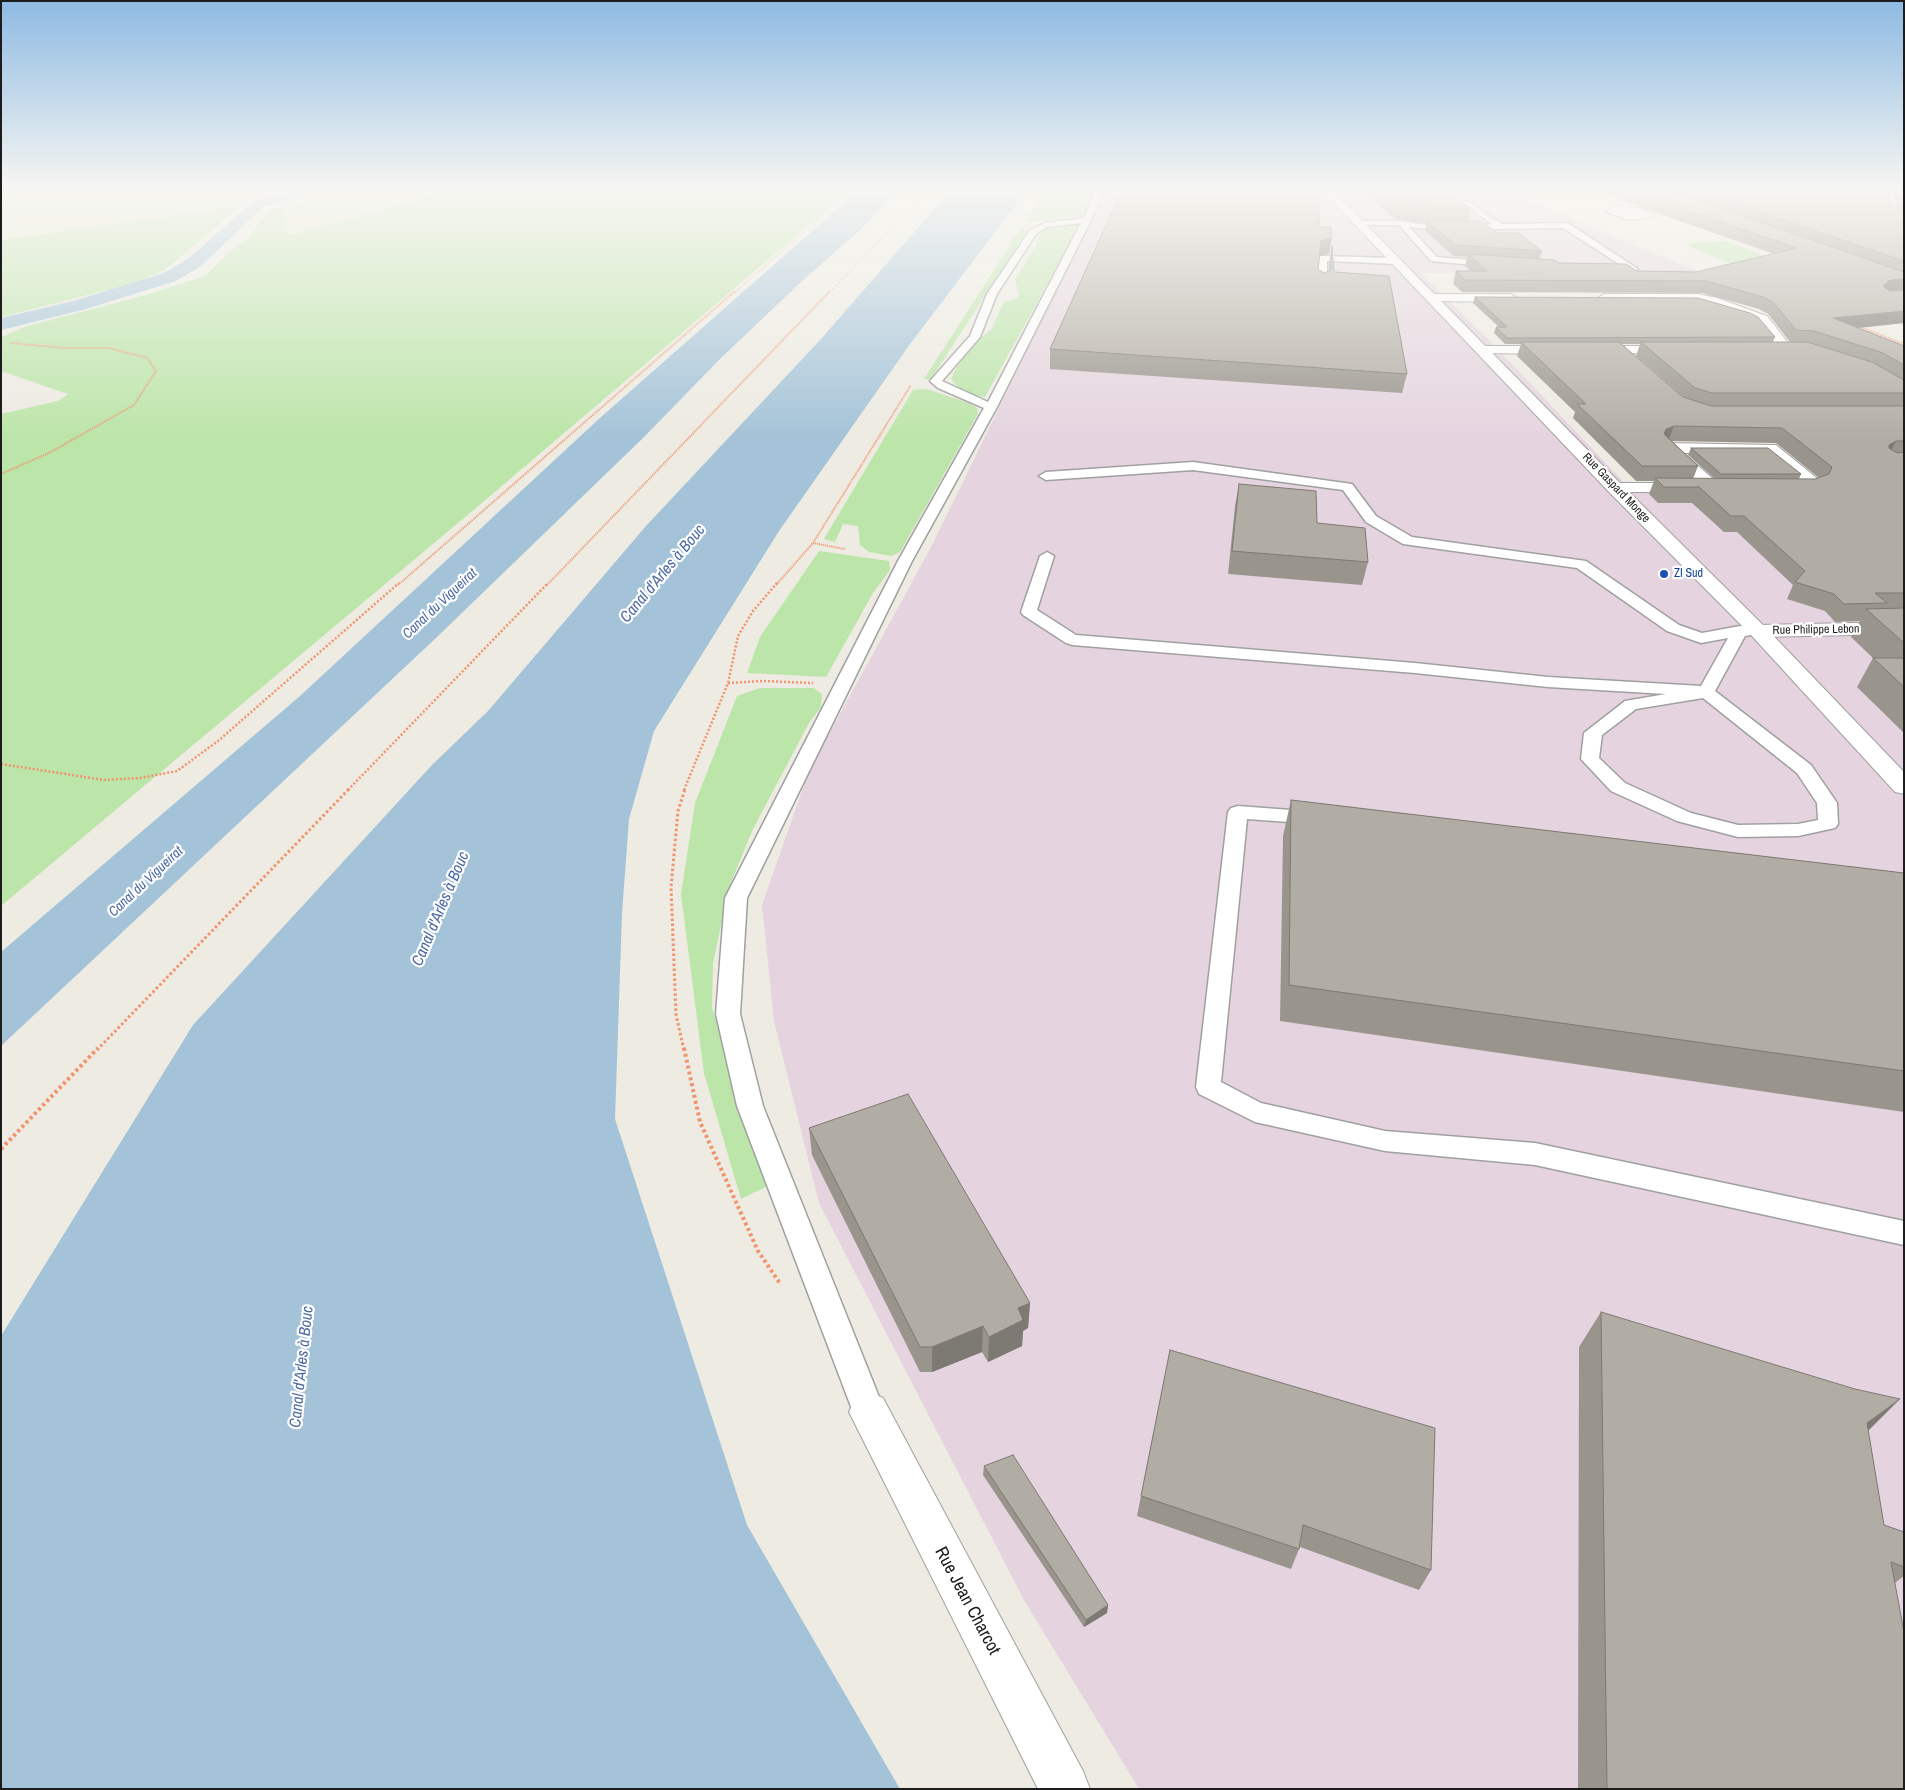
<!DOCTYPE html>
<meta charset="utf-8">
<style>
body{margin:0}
#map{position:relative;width:1905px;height:1790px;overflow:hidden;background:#edebe2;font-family:"Archivo Narrow",sans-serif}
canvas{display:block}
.frame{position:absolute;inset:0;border:2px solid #1c1c1c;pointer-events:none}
</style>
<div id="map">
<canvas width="1905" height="1790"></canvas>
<div class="frame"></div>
</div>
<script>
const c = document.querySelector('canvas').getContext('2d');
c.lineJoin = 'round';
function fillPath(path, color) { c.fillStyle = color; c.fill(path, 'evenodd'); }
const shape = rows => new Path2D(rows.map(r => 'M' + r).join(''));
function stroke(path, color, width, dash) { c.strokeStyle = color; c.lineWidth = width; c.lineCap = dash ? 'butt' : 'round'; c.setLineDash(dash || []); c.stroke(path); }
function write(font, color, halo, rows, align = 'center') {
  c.font = font + ' "Archivo Narrow",sans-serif'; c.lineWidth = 4.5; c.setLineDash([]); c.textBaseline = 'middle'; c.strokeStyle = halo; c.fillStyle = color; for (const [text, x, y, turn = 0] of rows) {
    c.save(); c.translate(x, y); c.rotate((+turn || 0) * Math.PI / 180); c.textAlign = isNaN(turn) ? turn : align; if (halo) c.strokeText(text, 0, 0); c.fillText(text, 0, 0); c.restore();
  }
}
const industrial = shape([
 [1106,190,1504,190,1704,274,1420,273,1490,341,1634,493,1820,493,1904,455,1904,1789,1139,1789,1024,1600,819,1203,774,1021,762,905,809,771,930,549]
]);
const farmland = shape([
 [1,190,236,190,242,198,241,206,1,240],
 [344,190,452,190,292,235,284,230,285,208]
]);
const grass = shape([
 [451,190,850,190,477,507,1,906,1,414,58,401,68,394,1,371,1,337,27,326,146,295,205,276,228,253,247,240,270,209,285,208,284,230,292,235],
 [1047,190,1097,190,1083,216,1024,223],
 [241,206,165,270,127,285,1,317,1,240],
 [1078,223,1080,225,985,397,970,395,959,388,951,379,954,372,973,344,991,330,1004,302,1017,298,1019,295,1015,280,1036,245,1040,232,1051,225],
 [1021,228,1027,231,931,379,924,379],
 [1726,241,1839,284,1828,304,1683,244],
 [926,389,969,403,977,408,978,414,900,552,891,556,869,552,860,545,858,526,843,524,835,542,824,539,913,390],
 [819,551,889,561,890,570,873,593,826,677,747,673,760,637],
 [760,688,813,688,822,694,821,707,809,723,753,829,729,887,713,963,712,1008,744,1109,772,1184,741,1199,704,1073,681,894,695,803,737,696]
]);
const water = shape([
 [859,190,898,190,860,230,801,282,721,358,642,439,437,637,1,1046,1,952,300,696,601,417],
 [951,190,1027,190,910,344,779,531,654,731,629,819,622,913,615,1119,747,1525,900,1789,1,1789,1,1336,193,1025,432,765,488,711,646,526,821,339]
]);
const canal = shape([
 [292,190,314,190,312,193,263,207,201,266,176,281,86,309,1,330,1,318,73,301,164,273,189,258,253,201,292,190]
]);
const pathFar4 = shape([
 [1034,204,1043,190],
 [734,293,852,190],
 [829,293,928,190]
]);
const pathFar3 = shape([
 [1858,326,1904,344],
 [1,474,49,453,134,405,156,371,147,358,109,348,65,348,10,343],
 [813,543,845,549],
 [398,585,735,291],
 [547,585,830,291],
 [776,585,813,543,911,385]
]);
const pathFar2 = shape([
 [728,683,763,681,813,683],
 [1,764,104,780,140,778,177,771,218,741,399,583],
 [348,790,548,583],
 [684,790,728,683,738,636,753,611,777,583]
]);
const pathFar1 = shape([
 [97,1050,349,789],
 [684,1050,676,1015,671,887,678,811,685,789]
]);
const path = shape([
 [684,1048,700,1122,758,1251,781,1285],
 [1,1149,98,1048]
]);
const service = shape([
 [1096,190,1104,190,1091,220,997,407,912,561,747,898,740,1014,763,1106,885,1412,880,1423,869,1427,858,1423,853,1412,737,1106,716,1014,725,898,898,561,984,408,938,388,930,381,970,336,987,294,1030,230,1045,223,1084,218,1096,190],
 [1081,223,988,402,942,381,980,337,997,294,1036,234,1047,227,1081,223],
 [1441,190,1450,190,1502,224,1568,223,1638,269,1633,272,1612,270,1612,266,1622,266,1563,228,1434,230,1409,227,1437,257,1497,262,1499,264,1494,267,1431,261,1399,225,1361,225,1357,223,1361,221,1401,221,1434,226,1492,224,1441,190],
 [1320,256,1397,258,1401,261,1397,264,1327,261,1327,286,1322,289,1317,286,1320,256],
 [1193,462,1352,484,1376,516,1412,537,1586,561,1679,625,1702,633,1740,626,1756,628,1758,631,1756,634,1745,636,1715,691,1811,765,1837,803,1838,824,1835,828,1798,836,1738,837,1677,821,1611,791,1581,759,1584,733,1625,701,1666,694,1548,687,1415,673,1072,645,1066,643,1023,615,1021,612,1040,556,1047,552,1054,556,1037,610,1076,635,1415,663,1548,677,1701,686,1728,638,1701,643,1667,631,1577,568,1403,544,1366,522,1343,490,1193,470,1046,480,1039,476,1046,472,1193,462],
 [1703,698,1797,773,1817,803,1818,820,1798,824,1738,825,1691,813,1625,783,1599,758,1602,735,1636,709,1703,698],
 [1238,806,1317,812,1324,814,1327,818,1324,822,1317,824,1247,819,1221,1082,1261,1103,1385,1131,1535,1143,1904,1221,1904,1245,1535,1165,1385,1151,1255,1122,1199,1094,1196,1087,1228,812,1231,808,1238,806]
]);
const minor = shape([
 [1617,206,1640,208,1654,215,1649,218,1628,220,1606,212,1617,206],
 [1434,294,1511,294,1517,298,1511,302,1430,301,1428,298,1434,294],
 [1604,294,1697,294,1717,298,1767,316,1792,348,1785,352,1780,351,1757,322,1710,304,1697,302,1600,301,1598,298,1604,294],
 [1484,346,1555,346,1562,350,1555,354,1479,353,1477,350,1484,346],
 [1618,346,1674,346,1681,350,1674,354,1613,353,1611,350,1618,346],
 [1668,443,1776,445,1824,484,1821,488,1808,493,1781,492,1778,488,1781,484,1803,483,1766,453,1683,453,1719,484,1722,488,1719,492,1609,492,1606,488,1609,484,1615,483,1697,483,1662,451,1660,448,1662,445,1668,443],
 [1904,622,1904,634,1758,637,1751,635,1748,631,1751,627,1758,625,1904,622],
 [869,1392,883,1398,1083,1771,1090,1789,1038,1789,849,1412,855,1398,869,1392]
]);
const tertiary = shape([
 [1322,190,1332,190,1621,484,1765,627,1904,772,1904,794,1895,792,1751,635,1609,492,1322,190]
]);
const wall = shape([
 [1362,190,1447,190,1471,208,1468,221,1497,233,1542,251,1539,259,1559,263,1637,271,1696,272,1774,254,1651,211,1597,190,1886,190,1893,205,1898,207,1889,190,1904,190,1904,323,1858,328,1904,346,1904,733,1857,687,1873,658,1851,637,1860,621,1835,622,1825,611,1787,599,1793,585,1737,532,1724,532,1692,503,1658,503,1649,494,1654,481,1636,481,1573,418,1575,412,1517,356,1521,344,1505,344,1494,333,1496,327,1499,327,1473,303,1475,297,1775,337,1773,342,1790,342,1768,314,1759,309,1702,293,1462,292,1453,284,1456,271,1471,271,1465,266,1467,257,1454,256,1425,231,1427,223,1395,219],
 [1620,344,1640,344,1636,356,1684,397],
 [1672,441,1776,443,1819,478,1815,479,1799,479,1801,474,1691,448,1688,455,1715,479,1693,479,1698,466],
 [1319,227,1329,254,1319,256,1318,269,1324,273,1329,271,1329,263,1332,246,1334,272,1407,374,1402,393,1050,369,1050,349],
 [1239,484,1368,562,1362,585,1228,574,1235,506],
 [1291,800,1904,873,1904,1112,1280,1021,1283,836],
 [809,1128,1030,1303,1028,1328,1023,1331,1022,1346,988,1362,982,1352,932,1372,920,1372,812,1155],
 [1601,1312,1868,1430,1884,1525,1904,1532,1904,1576,1895,1583,1904,1789,1578,1789,1579,1347],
 [1170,1350,1431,1570,1419,1590,1300,1547,1299,1549,1291,1569,1137,1516],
 [984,1466,1108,1605,1107,1613,1084,1627,983,1475]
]);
const shadedWall = shape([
 [1332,238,1329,254,1318,256,1321,240],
 [1904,279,1904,291,1884,292,1883,286,1890,280],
 [1904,311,1904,323,1827,331,1833,318],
 [1674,426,1668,441,1660,444,1666,429],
 [1896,441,1889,456,1889,445],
 [1030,1303,1028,1328,1023,1331,1022,1346,988,1362,989,1337,1018,1308],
 [983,1326,982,1352,932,1372,932,1347],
 [1900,1399,1866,1433,1867,1423],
 [1108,1605,1107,1613,1084,1627,1086,1620]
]);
const building = shape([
 [1122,190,1319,190,1319,227,1331,227,1332,238,1321,240,1318,269,1324,273,1331,270,1332,246,1334,272,1389,276,1407,374,1050,349,1122,190],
 [1382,190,1447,190,1471,208,1438,209,1399,204,1382,190],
 [1627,190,1669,190,1904,272,1904,279,1890,280,1883,286,1890,291,1904,290,1904,311,1833,318,1904,346,1904,365,1883,353,1814,331,1796,330,1773,302,1763,297,1706,281,1465,280,1456,271,1487,271,1468,254,1555,260,1559,263,1626,264,1637,271,1696,272,1797,248,1655,200,1627,190],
 [1695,190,1886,190,1893,205,1904,209,1904,261,1695,190],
 [1899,190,1904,190,1904,198,1899,190],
 [1427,221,1480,221,1497,233,1518,233,1542,251,1456,245,1427,221],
 [1475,297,1698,298,1750,313,1758,317,1775,337,1507,338,1496,327,1507,327,1475,297],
 [1521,342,1619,342,1683,397,1711,406,1904,406,1904,441,1896,441,1889,445,1889,448,1897,453,1904,452,1904,593,1875,593,1887,603,1844,604,1834,594,1795,582,1805,571,1744,516,1731,516,1699,487,1664,487,1655,478,1815,479,1829,474,1832,467,1782,428,1674,426,1666,429,1664,434,1698,466,1642,466,1577,404,1586,404,1521,342],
 [1641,342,1807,342,1872,362,1904,380,1904,393,1712,393,1695,388,1641,342],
 [1691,448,1768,448,1801,474,1721,474,1691,448],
 [1239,484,1316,491,1317,523,1365,528,1368,562,1232,551,1239,484],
 [1904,608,1904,643,1866,609,1904,608],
 [1873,658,1904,658,1904,687,1873,658],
 [1291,800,1904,873,1904,1071,1289,985,1291,800],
 [908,1094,1030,1303,1018,1308,1023,1320,989,1337,983,1326,932,1347,920,1347,809,1128,908,1094],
 [1601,1312,1855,1389,1900,1399,1867,1423,1884,1525,1904,1532,1904,1567,1891,1562,1904,1632,1904,1789,1607,1789,1601,1312],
 [1170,1350,1435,1428,1431,1570,1303,1525,1299,1549,1141,1496,1170,1350],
 [1013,1455,1108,1605,1086,1620,984,1466,1013,1455]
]);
const markers = [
 [1664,574,5,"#1a4fb4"]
];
const farStreetnames = [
 ["Rue Gaspard Monge",1616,488,46],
 ["Rue Philippe Lebon",1816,630,-1]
];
const farTransitnames = [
 ["ZI Sud",1674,574]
];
const farWaternames = [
 ["Canal du Vigueirat",440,604,-43],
 ["Canal du Vigueirat",146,882,-43]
];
const waterNames = [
 ["Canal d'Arles à Bouc",663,574,-50],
 ["Canal d'Arles à Bouc",441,909,-67],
 ["Canal d'Arles à Bouc",302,1367,-84]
];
const nearStreetnames = [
 ["Rue Jean Charcot",967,1601,62]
];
fillPath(industrial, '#e5d4df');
fillPath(farmland, '#e3ebcd');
fillPath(grass, '#bce5a9');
fillPath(water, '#a4c3d8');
fillPath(canal, '#a4c3d8');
stroke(service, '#a0a0a0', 3);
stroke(minor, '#a0a0a0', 2);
stroke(tertiary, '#a0a0a0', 2);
stroke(pathFar4, '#f2936d', 1, [1, 1]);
stroke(pathFar3, '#f2936d', 2, [1, 1]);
stroke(pathFar2, '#f2936d', 2.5, [2, 2]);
stroke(pathFar1, '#f2936d', 3, [2.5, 2.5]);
stroke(path, '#f2936d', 4, [3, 3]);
fillPath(service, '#fff');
fillPath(minor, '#fff');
fillPath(tertiary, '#fff');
fillPath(wall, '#99958d');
fillPath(shadedWall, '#7d7973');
fillPath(building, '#b2ada4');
stroke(building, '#7d7973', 1);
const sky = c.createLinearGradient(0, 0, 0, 440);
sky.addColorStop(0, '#8dbae2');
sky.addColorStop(0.43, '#f7f6f2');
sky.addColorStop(1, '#f7f6f200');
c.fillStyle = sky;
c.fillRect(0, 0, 1905, 440);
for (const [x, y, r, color] of markers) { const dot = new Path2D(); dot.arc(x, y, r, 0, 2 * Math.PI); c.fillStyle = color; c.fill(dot); stroke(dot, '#fff', 2); }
write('12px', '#1c1c1c', '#fff', farStreetnames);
write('12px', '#164399', '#fff', farTransitnames, 'left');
write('italic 14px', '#4e6aa5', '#fff', farWaternames);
write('italic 16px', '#4e6aa5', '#fff', waterNames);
write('18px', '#1c1c1c', '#fff', nearStreetnames);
</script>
